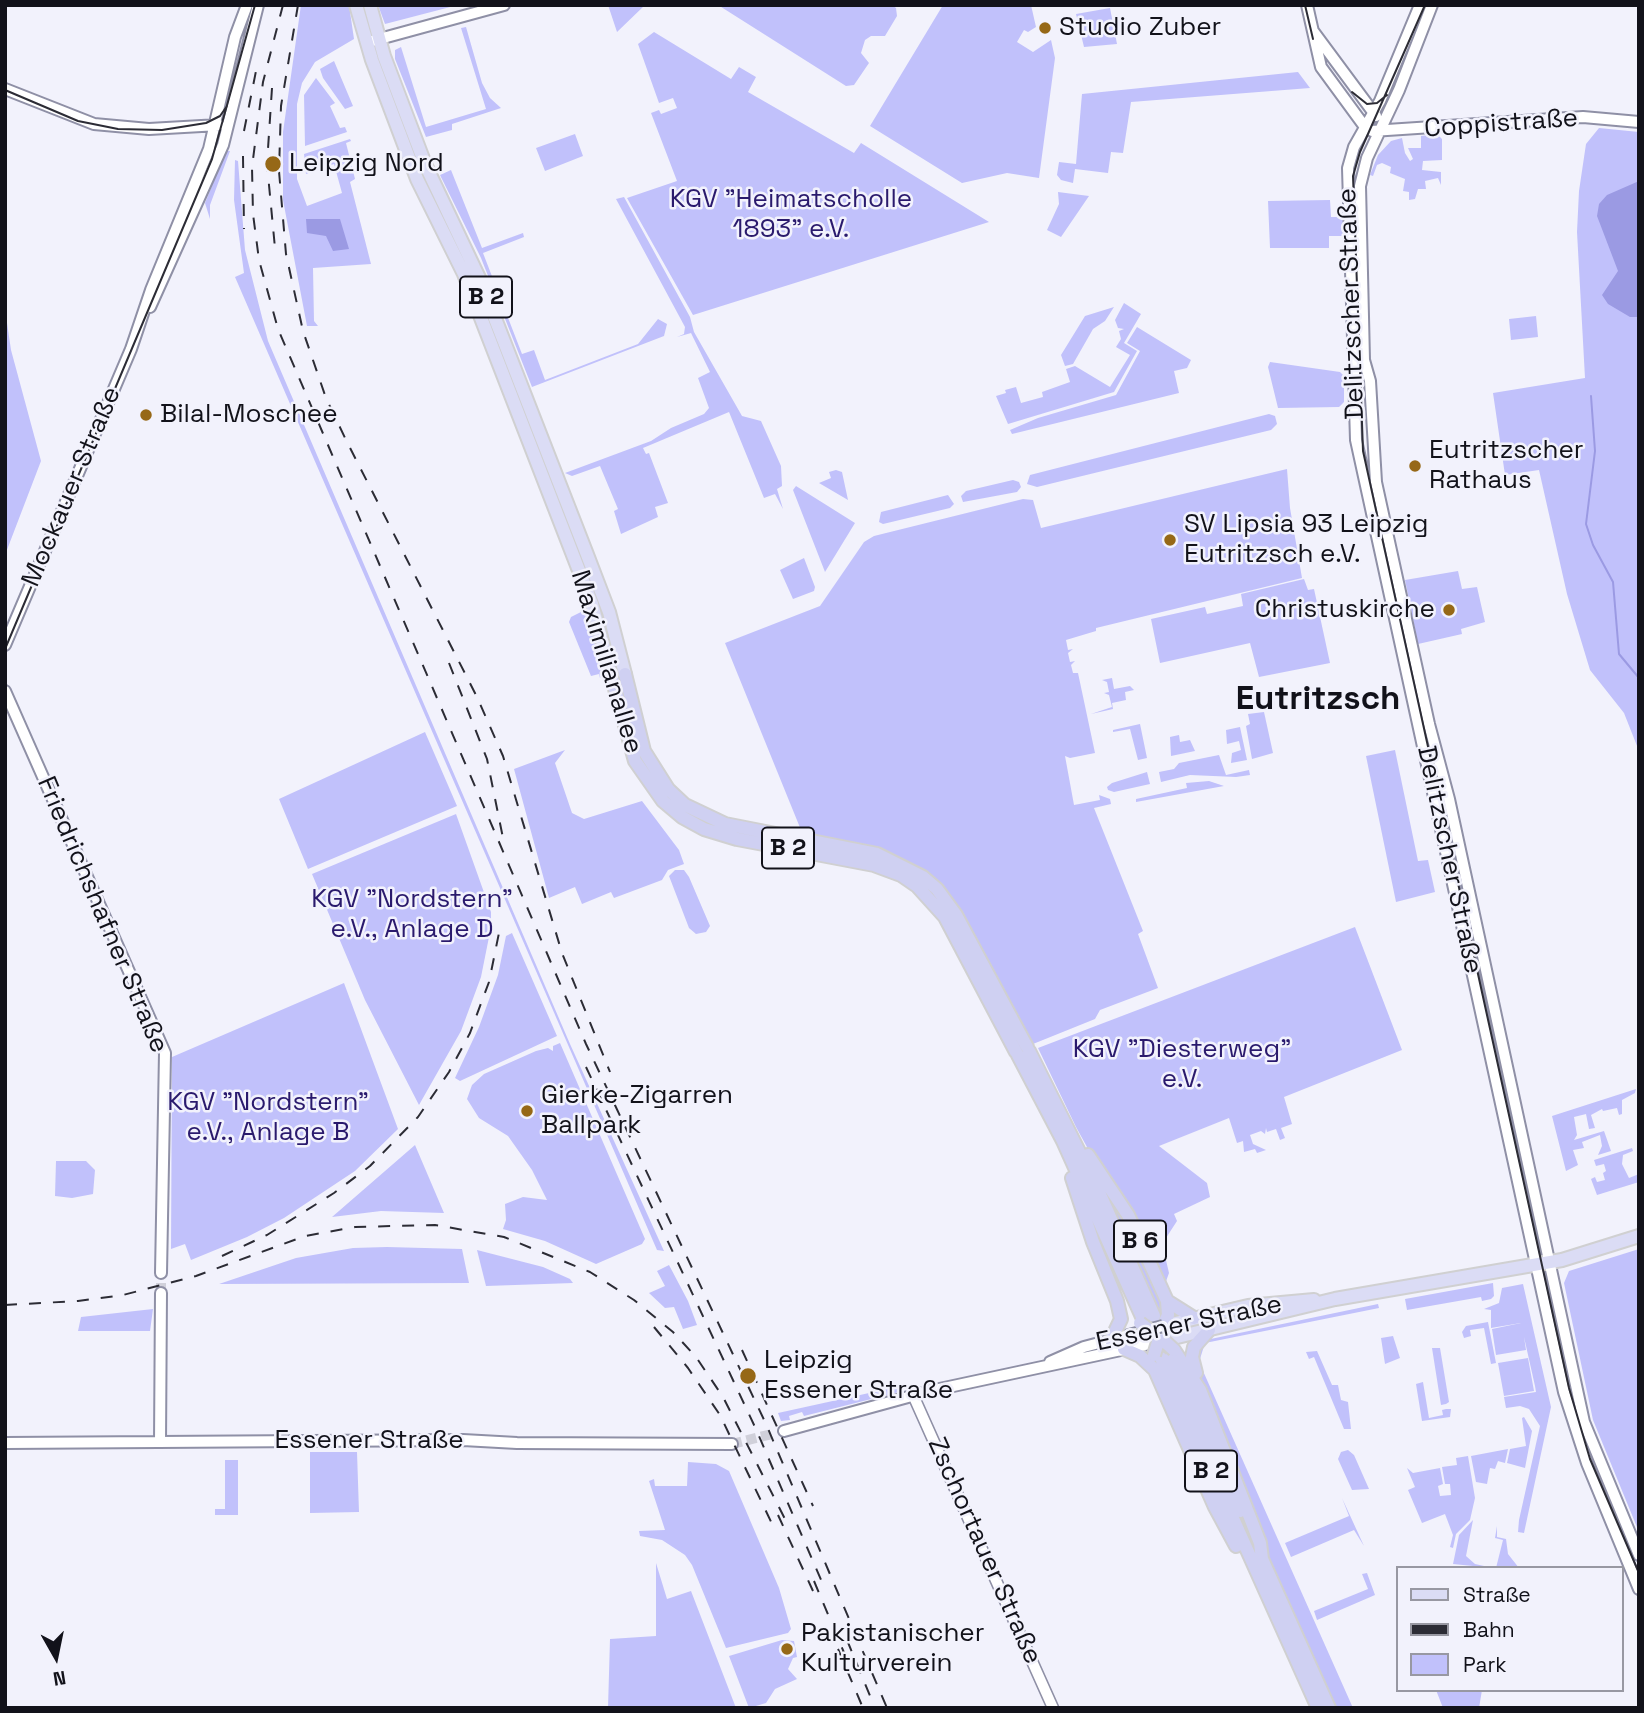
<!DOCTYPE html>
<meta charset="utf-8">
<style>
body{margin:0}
#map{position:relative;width:1644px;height:1713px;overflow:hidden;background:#f2f2fc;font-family:"Space Grotesk",sans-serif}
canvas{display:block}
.frame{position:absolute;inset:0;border:7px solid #12121a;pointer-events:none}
.legend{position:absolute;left:1396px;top:1566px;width:228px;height:126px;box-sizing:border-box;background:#f2f2fc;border:2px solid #9898a2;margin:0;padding:9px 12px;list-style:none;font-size:21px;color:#12121a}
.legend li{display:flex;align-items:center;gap:14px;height:35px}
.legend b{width:35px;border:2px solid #9898a2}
.north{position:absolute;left:21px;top:1622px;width:70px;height:70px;-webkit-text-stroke:5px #f2f2fc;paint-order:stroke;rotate:171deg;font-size:19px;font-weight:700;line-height:28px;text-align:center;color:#12121a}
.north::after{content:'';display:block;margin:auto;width:24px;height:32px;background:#12121a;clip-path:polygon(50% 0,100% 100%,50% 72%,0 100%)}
</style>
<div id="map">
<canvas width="1644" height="1713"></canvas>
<div class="frame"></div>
<ul class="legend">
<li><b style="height:9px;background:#dbdcf5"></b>Straße</li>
<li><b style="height:9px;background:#2c2c35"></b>Bahn</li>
<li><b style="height:19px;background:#c1c1fb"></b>Park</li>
</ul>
<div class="north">N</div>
</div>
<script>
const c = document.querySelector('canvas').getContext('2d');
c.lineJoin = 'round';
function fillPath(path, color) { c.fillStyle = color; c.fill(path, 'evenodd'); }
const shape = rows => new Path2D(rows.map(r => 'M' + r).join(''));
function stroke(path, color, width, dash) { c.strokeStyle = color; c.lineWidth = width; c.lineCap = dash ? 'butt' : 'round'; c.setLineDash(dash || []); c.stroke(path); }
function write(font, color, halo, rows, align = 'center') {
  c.font = font + ' "Space Grotesk",sans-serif'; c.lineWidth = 5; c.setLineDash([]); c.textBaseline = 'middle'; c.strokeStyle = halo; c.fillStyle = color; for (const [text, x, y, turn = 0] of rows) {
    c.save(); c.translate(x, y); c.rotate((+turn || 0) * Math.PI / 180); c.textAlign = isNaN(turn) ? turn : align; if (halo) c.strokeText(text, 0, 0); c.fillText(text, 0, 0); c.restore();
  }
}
const green = shape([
 [301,5,349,5,354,39,315,62,302,83,297,104,297,179,307,206,342,193,334,164,306,174,304,154,350,139,351,141,346,143,355,179,350,182,371,264,313,268,314,321,318,326,307,326,283,200,283,132],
 [378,5,458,5,385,24],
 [608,5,642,5,644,6,617,32],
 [718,5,892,5,896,8,897,16,885,36,871,36,865,40,861,53,869,63,854,85,846,86],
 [943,5,1031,5,1036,27,1028,32,1024,30,1017,42,1033,52,1051,40,1055,58,1039,178,1007,173,962,183,870,126],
 [1110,8,1117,44,1084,47,1076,14],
 [466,27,482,83,490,98,501,108,452,124,452,130,426,137,395,59,395,50,401,47,426,127,486,109,461,28],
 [654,32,731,79,739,67,756,77,748,92,854,153,861,143,989,222,693,315,627,198,677,181,651,113,659,110,661,114,677,108,673,98,659,103,638,44],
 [334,61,353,106,345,109,323,78,320,69],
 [1298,72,1310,88,1131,102,1123,153,1111,152,1108,173,1075,169,1073,183,1061,180,1057,175,1059,162,1076,164,1082,94],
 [316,78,335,103,330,106,340,128,345,127,347,132,305,146,304,95],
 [1599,128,1639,132,1639,751,1624,713,1590,670,1567,594,1539,470,1505,475,1493,393,1585,378,1577,232,1579,191,1586,144],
 [575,134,583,156,545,171,536,148],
 [1437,134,1442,139,1442,160,1423,161,1422,170,1441,172,1441,185,1438,178,1425,181,1426,189,1418,189,1415,199,1409,200,1409,192,1403,191,1405,179,1390,173,1391,167,1382,163,1377,165,1373,176,1370,175,1378,155,1391,141,1402,138,1405,153,1410,161,1413,159,1408,148,1421,148,1421,136],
 [226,151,230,151,210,205,210,219,205,203],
 [235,160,238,161,245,250,268,341,570,1044,664,1251,657,1250,235,277,244,273,234,200],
 [451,170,482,248,523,233,524,237,483,253,522,354,534,350,545,380,638,344,658,319,667,324,664,336,532,387,481,258,440,175],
 [1058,192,1089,196,1061,237,1047,230,1059,204],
 [624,197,690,317,694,332,742,416,761,421,781,466,782,486,777,489,783,509,775,494,764,498,729,412,643,448,646,454,649,453,668,503,655,507,658,517,621,534,614,511,618,509,600,466,572,476,565,473,651,441,671,428,704,414,709,408,698,378,710,372,691,333,677,337,684,334,685,327,616,199],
 [1330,200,1331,217,1343,217,1344,236,1329,236,1329,248,1270,248,1268,201],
 [1124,303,1141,314,1124,343,1137,351,1114,392,1008,424,996,396,1006,393,1005,390,1016,387,1021,403,1043,397,1042,392,1070,382,1066,369,1075,366,1110,387,1130,355,1116,347,1121,339,1119,331,1124,329,1118,328,1115,320],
 [1114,307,1105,321,1093,329,1073,364,1065,366,1061,355,1085,316],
 [6,316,11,350,41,461,5,555],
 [1536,316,1538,337,1511,340,1509,319],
 [1137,327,1191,360,1187,368,1174,371,1179,393,1012,434,1010,430,1038,418,1116,395,1140,351,1127,343],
 [1270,362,1340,372,1344,376,1344,402,1339,407,1278,408,1268,367],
 [1269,414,1275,416,1277,424,1271,430,1037,487,1027,484,1030,475],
 [1287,469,1290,508,1302,578,1096,628,1096,631,1066,640,1068,650,1073,649,1068,653,1070,662,1075,661,1071,665,1073,673,1078,673,1095,753,1070,758,1065,756,1074,805,1100,800,1099,795,1110,799,1111,804,1094,808,1143,931,1138,934,1158,988,1100,1010,1095,1019,1033,1044,998,983,921,872,891,855,803,835,725,643,820,606,864,542,874,536,1023,499,1033,500,1041,528],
 [836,470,842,472,848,500,819,483,831,478,829,472],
 [1013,480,1019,482,1021,487,1017,492,963,502,961,496,966,491],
 [796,486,855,523,825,572,793,490],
 [948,495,954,504,950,508,883,524,879,522,881,512],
 [804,558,815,587,814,591,793,599,780,570],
 [1458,571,1462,589,1477,587,1485,622,1461,629,1462,634,1418,644,1405,580],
 [1304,579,1308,590,1314,589,1330,663,1259,677,1250,643,1160,663,1151,619,1205,607,1207,614,1243,606,1241,594],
 [587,609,605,672,600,678,599,674,591,676,569,622,571,617],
 [1112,678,1114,689,1130,686,1134,690,1125,692,1126,700,1112,703,1113,709,1091,714,1112,707,1109,695,1104,693,1109,692,1107,682,1102,680],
 [1264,712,1273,753,1252,759,1246,726,1250,724,1248,714],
 [1140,724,1147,758,1138,760,1130,729,1113,732,1113,730],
 [1240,727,1247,760,1231,763,1232,753,1241,750,1239,741,1227,744,1226,730],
 [425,732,457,806,308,869,279,799],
 [1179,735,1180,742,1190,740,1195,751,1171,756,1170,737],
 [565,750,555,763,572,813,584,819,642,801,679,850,684,864,668,870,662,880,614,898,611,892,582,904,575,887,549,898,514,769],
 [1395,750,1418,861,1428,860,1435,892,1396,902,1366,756],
 [1219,755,1226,775,1249,770,1250,775,1236,777,1190,775,1161,782,1159,772,1174,769,1179,763],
 [1147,772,1150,784,1114,792,1108,790,1107,787,1112,783],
 [1209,781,1224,786,1136,802,1136,799,1187,788,1186,783],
 [456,814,491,912,491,927,481,977,461,1031,419,1105,365,1000,312,874],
 [675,870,684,870,689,877,710,926,706,932,696,934,689,928,669,876],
 [1355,927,1402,1050,1284,1097,1292,1124,1281,1128,1285,1138,1280,1140,1276,1129,1267,1132,1266,1128,1265,1134,1261,1131,1250,1135,1253,1144,1266,1150,1257,1153,1255,1149,1244,1152,1243,1141,1237,1143,1229,1118,1159,1146,1207,1183,1210,1197,1174,1214,1177,1221,1166,1238,1161,1239,1169,1273,1164,1287,1076,1127,1038,1048],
 [512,933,557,1036,460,1081,455,1078,479,1027,498,975,506,936],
 [344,983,398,1129,355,1171,284,1218,247,1237,191,1260,185,1244,171,1249,172,1057],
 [560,1043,645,1239,642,1244,596,1264,545,1241,503,1229,506,1220,505,1204,523,1197,547,1200,532,1170,508,1136,479,1118,467,1099,472,1085,484,1074,536,1051,548,1048,553,1051,553,1046],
 [1636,1089,1635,1093,1622,1100,1622,1114,1619,1115,1617,1108,1603,1111,1602,1109,1591,1115,1595,1128,1589,1129,1586,1114,1574,1117,1577,1135,1574,1140,1604,1131,1611,1151,1598,1155,1602,1146,1600,1135,1582,1142,1584,1148,1573,1150,1578,1165,1566,1171,1552,1116],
 [415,1145,444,1213,381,1211,332,1217],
 [1632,1148,1633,1151,1623,1155,1622,1164,1629,1178,1639,1174,1639,1182,1597,1195,1591,1179,1595,1177,1597,1182,1605,1180,1603,1173,1606,1171,1604,1164,1596,1166,1594,1160],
 [56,1161,86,1161,95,1170,93,1194,72,1198,55,1196],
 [1116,1206,1164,1309,1158,1313,1110,1207],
 [387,1247,462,1249,469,1283,219,1284,296,1258,353,1248],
 [1639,1249,1639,1532,1593,1420,1564,1283,1569,1271],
 [477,1250,543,1267,570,1279,573,1283,486,1286],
 [669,1265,688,1301,697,1325,683,1329,674,1307,665,1308,649,1293,665,1286,657,1271],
 [1493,1283,1494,1296,1491,1299,1482,1301,1481,1297,1407,1310,1405,1299],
 [1523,1284,1551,1407,1524,1533,1518,1532,1519,1520,1540,1426,1529,1409,1520,1406,1506,1408,1504,1397,1536,1392,1535,1386,1524,1337,1526,1350,1496,1355,1492,1329,1521,1323,1491,1328,1491,1310,1484,1309,1499,1303,1502,1288],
 [1378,1304,1379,1308,1205,1343,1199,1362,1353,1708,1335,1708,1264,1548,1227,1439,1195,1366,1201,1341],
 [153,1309,150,1331,78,1331,81,1317],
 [1488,1322,1496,1363,1491,1364,1484,1328,1470,1330,1471,1336,1464,1338,1462,1332,1466,1326],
 [1393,1336,1400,1358,1385,1364,1381,1338],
 [1432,1348,1440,1348,1449,1402,1446,1404,1441,1405],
 [1317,1351,1332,1385,1338,1385,1341,1400,1348,1402,1351,1429,1344,1429,1314,1357,1309,1359,1306,1352],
 [1528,1358,1534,1391,1504,1396,1498,1363],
 [1423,1382,1429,1418,1443,1415,1442,1410,1446,1409,1451,1409,1450,1417,1422,1421,1416,1384],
 [901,1386,899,1392,804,1416,802,1412,789,1416,790,1420,781,1421,778,1413],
 [1524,1417,1532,1431,1525,1468,1507,1463,1510,1449,1526,1446,1522,1418],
 [1508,1449,1505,1463,1498,1461,1495,1469,1490,1468,1487,1484,1476,1482,1471,1456],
 [1348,1450,1354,1455,1369,1489,1352,1490,1338,1459,1341,1452],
 [310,1452,357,1452,359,1512,310,1513],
 [1468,1456,1475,1498,1470,1520,1456,1534,1453,1548,1450,1547,1453,1535,1445,1514,1422,1523,1408,1490,1415,1487,1407,1468,1413,1473,1440,1468,1443,1484,1438,1486,1440,1496,1451,1495,1450,1484,1445,1484,1442,1467,1457,1465,1456,1458],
 [225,1460,238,1460,238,1515,215,1515,215,1509,225,1509],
 [688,1462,716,1464,729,1471,779,1588,791,1629,788,1633,726,1648,692,1565,685,1555,662,1540,640,1536,639,1531,665,1530,649,1481,654,1479,655,1486,687,1486],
 [1342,1498,1364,1546,1354,1530,1291,1557,1285,1543,1349,1516],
 [1473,1520,1466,1556,1475,1564,1493,1568,1453,1564,1459,1535],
 [1497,1526,1497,1537,1506,1539,1508,1554,1519,1568,1496,1568,1503,1540,1495,1538],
 [656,1563,667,1599,691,1591,736,1708,608,1708,610,1639,656,1636],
 [1367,1573,1375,1595,1317,1620,1314,1611,1368,1589,1362,1574],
 [782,1640,794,1641,797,1657,793,1658,788,1669,797,1679,775,1689,766,1703,749,1708,729,1656],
 [1436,1690,1482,1690,1479,1708,1443,1708]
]);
const water = shape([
 [1639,181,1639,317,1630,317,1608,304,1602,295,1618,271,1597,216,1599,204,1607,195],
 [306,219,340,219,349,249,333,251,326,236,307,233]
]);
const stream = shape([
 [1591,396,1595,451,1586,524,1593,545,1613,582,1619,654,1639,678]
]);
const secondaryTunnel = shape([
 [161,1293,161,1273],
 [732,1444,772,1434]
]);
const tertiary = shape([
 [913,1395,1053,1708]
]);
const secondary = shape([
 [1307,5,1321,67,1365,127,1372,131,1583,117,1639,122],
 [1420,5,1380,101,1354,147,1348,168,1356,440,1564,1392,1587,1463,1639,1589],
 [1432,5,1399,90,1367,158,1360,186,1364,360,1370,381,1376,482,1429,724,1449,799,1584,1422,1639,1555],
 [1313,31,1376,116],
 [372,41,504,5],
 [5,89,94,124,149,129,219,125],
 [150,307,223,145,258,5],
 [5,645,131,349,151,290,209,149,235,37,247,5],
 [5,691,165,1053,161,1273],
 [1050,1362,1084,1347,1144,1331],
 [784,1431,930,1391,1149,1344],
 [160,1442,161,1293],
 [5,1443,463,1440,517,1443,732,1444]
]);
const primary = shape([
 [356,5,372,60,417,179,464,274,592,604,612,678],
 [370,5,384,56,425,164,480,280,586,552,609,612,625,674],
 [1163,1326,1248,1306,1314,1300],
 [1169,1339,1335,1299,1562,1260,1639,1236]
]);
const trunk = shape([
 [625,674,644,751,668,789,685,805,725,824,877,854,923,877,937,889,956,915,1027,1047],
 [612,678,635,761,663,801,682,817,704,829,737,839,874,865,901,875,917,886,945,917,1016,1052],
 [1029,1051,1098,1190,1154,1316],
 [1018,1055,1063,1141,1143,1319],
 [1088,1155,1128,1215,1167,1301,1168,1315,1163,1326],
 [1072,1178,1093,1242,1117,1301,1121,1319,1111,1340],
 [1167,1301,1194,1318],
 [1124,1349,1140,1356,1155,1370,1215,1507,1236,1546],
 [1174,1350,1200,1390,1260,1543,1262,1559,1329,1708],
 [1172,1356,1240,1511],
 [1161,1358,1318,1708],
 [1196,1373,1192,1357,1194,1347,1209,1330]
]);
const tram = shape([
 [1305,5,1313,39],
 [1425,5,1360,152,1353,176,1363,451,1569,1388,1590,1459,1639,1573],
 [5,90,78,121,118,129,162,130,206,123,220,116,227,106],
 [1352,92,1367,104,1377,103,1387,95],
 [5,649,212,159,255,5]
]);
const rail = shape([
 [283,5,263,82,252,167,253,214,259,260,278,329,586,1044,766,1424,887,1708],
 [298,5,281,106,279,171,286,254,303,331,326,398,347,442,477,697,503,756,562,953,610,1072],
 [272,88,267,164,275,248],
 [244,131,257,66],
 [243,156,244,229],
 [449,663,487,759,503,838],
 [586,1067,755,1427,825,1589],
 [222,1256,267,1235,334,1193,370,1166,418,1117,449,1072,470,1033,489,982,500,928],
 [5,1305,78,1301,123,1295,196,1276,305,1236,355,1227,435,1225,504,1237,590,1272,634,1300,673,1332,696,1357,723,1397,786,1521],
 [654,1327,688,1368,720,1415,775,1530],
 [742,1350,813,1506],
 [778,1515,813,1591],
 [814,1581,845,1655],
 [847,1640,875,1708],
 [838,1649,863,1708]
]);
const secondaryBridge = shape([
 [1144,1331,1163,1326]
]);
const trunkBridge = shape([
 [1140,1323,1149,1330],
 [1163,1340,1174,1350],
 [1154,1355,1158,1342]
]);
const markers = [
 [1045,28,7,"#966817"],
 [273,164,9,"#966817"],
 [146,415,7,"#966817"],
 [1415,466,7,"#966817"],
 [1170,540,7,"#966817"],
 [1449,610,7,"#966817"],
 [527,1111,7,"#966817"],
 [748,1376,9,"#966817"],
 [787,1649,7,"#966817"]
];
const shields = [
 [486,297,52],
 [788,848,52],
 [1140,1241,52],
 [1211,1471,52]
];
const shieldNames = [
 ["B 2",486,297],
 ["B 2",788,848],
 ["B 6",1140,1241],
 ["B 2",1211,1471]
];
const poiNames = [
 ["Studio Zuber",1059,28],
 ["Leipzig Nord",289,164],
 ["Bilal-Moschee",160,415],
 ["Eutritzscher",1429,451],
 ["Rathaus",1429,481],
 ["SV Lipsia 93 Leipzig",1184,525],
 ["Eutritzsch e.V.",1184,555],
 ["Christuskirche",1435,610,"right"],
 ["Gierke-Zigarren",541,1096],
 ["Ballpark",541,1126],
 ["Leipzig",764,1361],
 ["Essener Straße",764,1391],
 ["Pakistanischer",801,1634],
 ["Kulturverein",801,1664]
];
const streetNames = [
 ["Coppistraße",1501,124,-4],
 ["Delitzscher Straße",1352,304,-92],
 ["Mockauer Straße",72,487,-67],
 ["Maximilianallee",606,662,73],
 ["Delitzscher Straße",1449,860,78],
 ["Friedrichshafner Straße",102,915,67],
 ["Essener Straße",1189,1324,-12],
 ["Essener Straße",369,1441],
 ["Zschortauer Straße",984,1551,66]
];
const parkNames = [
 ["KGV \"Heimatscholle",791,200],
 ["1893\" e.V.",791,230],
 ["KGV \"Nordstern\"",412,900],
 ["e.V., Anlage D",412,930],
 ["KGV \"Diesterweg\"",1182,1050],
 ["e.V.",1182,1080],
 ["KGV \"Nordstern\"",268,1103],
 ["e.V., Anlage B",268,1133]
];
const districtNames = [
 ["Eutritzsch",1318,700]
];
fillPath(green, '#c1c1fb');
fillPath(water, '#9b9ae3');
stroke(stream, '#9b9ae3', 2);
stroke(secondaryTunnel, '#d0d0da', 10, [10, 5]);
stroke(tertiary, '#8f90a6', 13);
stroke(secondary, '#8f90a6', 14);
stroke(primary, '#d0d0d1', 16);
stroke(trunk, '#d0d0d1', 16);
stroke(tertiary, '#fff', 10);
stroke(secondary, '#fff', 10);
stroke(primary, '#dbdcf5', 12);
stroke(trunk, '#cfd0f2', 12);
stroke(tram, '#2c2c35', 2);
stroke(rail, '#2c2c35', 2, [12, 12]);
stroke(secondaryBridge, '#8f90a6', 14, []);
stroke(trunkBridge, '#d0d0d1', 16, []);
stroke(secondaryBridge, '#fff', 10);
stroke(trunkBridge, '#cfd0f2', 12);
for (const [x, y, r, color] of markers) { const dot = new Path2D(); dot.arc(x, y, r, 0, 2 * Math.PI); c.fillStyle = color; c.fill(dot); stroke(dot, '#f2f2fc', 2.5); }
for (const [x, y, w] of shields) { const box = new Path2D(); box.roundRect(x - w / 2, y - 20.5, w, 41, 5); c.fillStyle = '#f2f2fc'; c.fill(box); stroke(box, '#12121a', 2); }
write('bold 24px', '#12121a', null, shieldNames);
write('26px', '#12121a', '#f2f2fc', poiNames, 'left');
write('26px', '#12121a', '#f2f2fc', streetNames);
write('26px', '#2a1a6d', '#f2f2fc', parkNames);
write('bold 33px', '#12121a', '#f2f2fc', districtNames);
</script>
